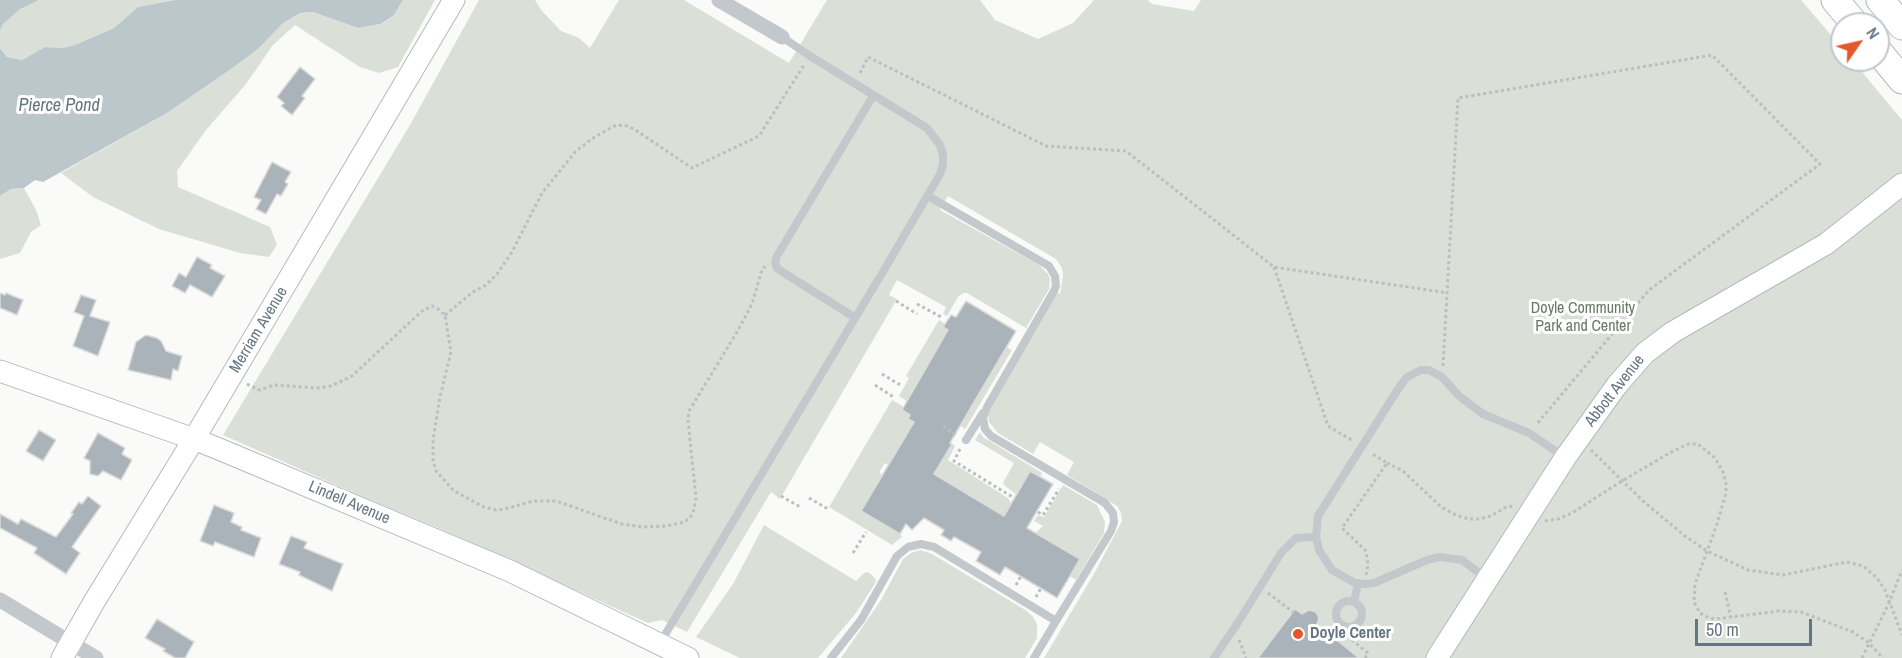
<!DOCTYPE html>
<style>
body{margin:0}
#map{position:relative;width:1902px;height:658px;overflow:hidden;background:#fafaf8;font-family:"Archivo Narrow",sans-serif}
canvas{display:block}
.north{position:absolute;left:1830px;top:12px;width:60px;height:60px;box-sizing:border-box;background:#fff;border:2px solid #c1c8cd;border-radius:50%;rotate:56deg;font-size:16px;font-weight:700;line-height:24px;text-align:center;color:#657683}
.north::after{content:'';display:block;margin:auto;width:21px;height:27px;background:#e4572e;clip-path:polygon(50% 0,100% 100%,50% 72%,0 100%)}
.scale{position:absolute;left:1695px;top:619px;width:117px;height:27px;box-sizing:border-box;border:3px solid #657683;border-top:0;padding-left:8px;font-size:18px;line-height:21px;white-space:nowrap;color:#657683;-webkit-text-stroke:4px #fff;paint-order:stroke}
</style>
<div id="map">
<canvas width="1902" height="658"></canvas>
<div class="north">N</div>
<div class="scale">50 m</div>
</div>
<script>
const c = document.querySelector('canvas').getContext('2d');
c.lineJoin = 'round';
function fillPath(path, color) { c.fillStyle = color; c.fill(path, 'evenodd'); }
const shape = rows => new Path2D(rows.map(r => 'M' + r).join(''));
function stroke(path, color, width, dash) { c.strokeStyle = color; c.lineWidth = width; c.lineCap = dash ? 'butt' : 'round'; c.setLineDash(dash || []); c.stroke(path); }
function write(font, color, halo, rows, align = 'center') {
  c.font = font + ' "Archivo Narrow",sans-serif'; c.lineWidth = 6; c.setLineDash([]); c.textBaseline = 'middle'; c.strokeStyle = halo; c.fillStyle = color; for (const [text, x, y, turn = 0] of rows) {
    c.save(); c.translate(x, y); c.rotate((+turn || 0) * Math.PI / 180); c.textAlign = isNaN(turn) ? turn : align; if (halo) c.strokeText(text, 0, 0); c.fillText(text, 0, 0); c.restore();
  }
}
const green = shape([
 [39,0,175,0,138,7,114,28,75,45,63,48,45,47,22,60,7,57,0,48,0,31,3,24,20,8],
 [403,0,435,0,398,67,379,73,360,67,295,25,273,45,246,84,206,130,177,171,178,187,270,227,277,245,269,257,240,253,159,229,93,197,61,173,167,113,231,69,258,49,283,23,302,13,313,12,358,28,382,24,394,15],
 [479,0,535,0,541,10,561,31,579,38,590,48,619,0,684,0,789,63,827,0,980,0,995,20,1038,39,1073,23,1094,0,1148,0,1152,4,1194,11,1201,0,1801,0,1842,48,1842,60,1852,60,1902,120,1902,658,1044,658,1095,572,1122,521,1121,513,1117,506,1067,475,1074,462,1040,442,1033,454,998,433,989,422,988,414,991,409,987,407,1054,291,1060,294,1063,275,1062,268,1056,259,948,196,940,210,1039,265,1048,274,1050,279,1049,289,1026,328,967,293,963,293,958,297,947,316,943,314,946,307,897,280,889,295,897,299,780,499,771,492,687,632,662,620,648,623,445,531,361,496,223,435,410,125],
 [24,188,36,210,41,225,31,232,20,253,0,259,0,196,11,189],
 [939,320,945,324,948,330,910,395,918,400,908,402,899,396,909,378,906,376],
 [1006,347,1012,350,965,429,960,425],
 [892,400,904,407,903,411,910,415,908,419,914,422,889,465,885,463,879,472,882,475,861,511,900,534,902,537,892,545,829,507],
 [980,432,983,437,1042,473,1040,477,1030,471,1016,494,1005,486,1003,483,1014,463,975,440],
 [952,444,955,446,948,460,1008,498,1011,503,1004,516,934,474],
 [1063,485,1097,505,1105,522,1104,533,1076,580,1070,576,1035,533,1043,526,1034,521,1038,515,1044,517],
 [764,525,856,581,864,573,868,572,875,578,876,582,856,613,818,658,740,658,696,637,733,584],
 [920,550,932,554,1027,611,1033,617,1037,624,1037,638,1025,658,841,658,881,600,903,559,911,553]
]);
const water = shape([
 [0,0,39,0,20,9,3,24,0,31],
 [175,0,403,0,394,15,381,24,358,28,313,12,301,13,283,23,258,49,231,69,167,113,43,182,35,180,24,188,11,189,0,196,0,48,7,57,22,60,45,47,63,48,75,45,114,28,138,7]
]);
const building = shape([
 [300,67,315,79,302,96,305,98,292,115,281,106,284,103,277,97,300,67],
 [272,162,291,172,285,182,288,184,281,196,277,194,266,214,256,209,261,200,254,197,272,162],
 [197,257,212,265,210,268,225,276,212,297,190,285,185,293,172,286,179,273,186,277,197,257],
 [0,293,5,295,6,293,23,300,17,315,0,308,0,293],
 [81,295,96,300,90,316,110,322,98,356,73,346,84,316,74,312,81,295],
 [966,301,1016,331,950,443,952,444,934,474,1004,516,1030,471,1053,484,1027,528,1080,559,1057,598,1005,567,1000,575,976,561,981,552,954,537,951,541,941,535,944,530,924,518,912,530,906,524,900,534,861,511,914,422,908,419,910,415,902,410,948,330,943,327,951,315,956,317,966,301],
 [146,335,157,338,161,341,166,351,182,356,178,371,173,369,171,380,128,370,136,342,146,335],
 [39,430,56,440,43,461,26,451,39,430],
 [98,433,125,448,122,454,132,460,121,480,103,471,98,476,90,474,90,461,84,458,98,433],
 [88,496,101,506,72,547,80,553,66,574,34,553,37,548,0,528,0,514,18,524,21,519,56,537,73,514,71,513,79,502,82,504,88,496],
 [214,505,234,513,231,522,242,527,241,530,261,538,254,557,215,542,213,546,200,541,214,505],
 [291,536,307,542,304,548,343,564,332,591,299,575,300,572,279,564,291,536],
 [1295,609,1302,614,1309,610,1316,612,1319,618,1317,624,1359,658,1258,658,1295,609],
 [157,619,194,642,185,658,175,658,163,651,165,649,145,638,157,619]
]);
const path = shape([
 [860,73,868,57,1046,146,1126,151,1274,267,1448,293],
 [1274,267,1328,426,1353,441],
 [896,301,917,314],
 [917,304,941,317],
 [445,315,473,292,486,285,497,274,512,252,542,193,576,151,593,138,614,126,624,125,634,129,692,168,759,136,804,65],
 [1443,366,1458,98,1712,55,1820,164,1649,290,1536,425],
 [882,374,902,386],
 [247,384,259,390,274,385,317,388,331,386,352,376,422,311,432,306,437,308,445,315,451,352,440,397,433,440,433,460,436,471,454,491,484,507,496,510,505,509,533,501,556,501,622,524,643,527,665,526,681,523,689,519,693,513,696,498,688,420,689,411,737,332,752,304,761,273,765,266],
 [875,385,895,398],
 [943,426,956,435],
 [960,449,954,461,1014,498],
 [1591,450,1643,501,1685,536,1707,551,1748,570,1783,575,1847,562,1863,566,1877,578,1885,590,1902,635],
 [1387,463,1403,471,1441,507,1456,515,1469,519,1479,519,1491,516,1506,507,1514,506],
 [781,496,802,508],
 [809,498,828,509],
 [1038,512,1043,515,1059,489],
 [1545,521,1558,519,1572,513,1622,481,1673,451,1689,444,1698,444,1715,458,1723,472,1726,484,1726,493,1717,524,1695,584,1694,602,1700,613,1709,618,1715,619,1779,611,1801,612,1853,632,1869,643,1883,658],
 [853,553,866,532],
 [1366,575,1368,565,1366,551,1342,528,1387,463,1371,453],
 [1016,585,1021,576],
 [1725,592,1731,618],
 [1268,593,1293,612],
 [1036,597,1041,588],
 [1331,636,1337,628],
 [1347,636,1368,653,1365,658],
 [1239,640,1246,658],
 [1862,658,1889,603,1902,570]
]);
const lane = shape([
 [928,196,1049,266,1055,276,1056,286,1054,291,987,407,983,418,985,429,991,436,1105,503,1113,513,1114,522,1111,531,1056,621],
 [854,317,781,271,777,268,775,262,777,256,873,96],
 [966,440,983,413],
 [1486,578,1462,560,1440,557,1427,560,1374,583,1364,584,1355,583,1332,570,1319,550,1316,537,1318,516,1400,386,1407,377,1421,370,1429,370,1442,377,1459,396,1483,414,1529,433,1563,456],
 '1336 614a13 13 0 1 1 26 0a13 13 0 1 1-26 0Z',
 [1354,602,1358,583],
 [660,643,890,260,940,174,943,164,943,155,940,145,927,128,810,56,782,37],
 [831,658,861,620,897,556,908,547,921,544,934,547,1056,621,1034,658],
 [1214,658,1239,621,1281,553,1296,538,1316,537]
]);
const street = shape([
 [719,0,782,37],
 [0,600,96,658]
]);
const secondary = shape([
 [0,371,194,439,219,449,510,571,688,658],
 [62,658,94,602,194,439,454,0],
 [1437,658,1565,458,1617,385,1645,353,1673,332,1826,244,1902,184]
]);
const highway = shape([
 [1835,0,1855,24],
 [1880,0,1902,26],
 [1878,51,1902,80]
]);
const markers = [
 [1298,634,6,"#e4572e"]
];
const parkNames = [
 ["Doyle Community",1583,309],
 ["Park and Center",1583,327]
];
const streetNames = [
 ["Merriam Avenue",259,330,-59],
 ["Abbott Avenue",1615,391,-52],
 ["Lindell Avenue",349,503,23]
];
const poiNames = [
 ["Doyle Center",1310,634]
];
const waterNames = [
 ["Pierce Pond",59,106]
];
fillPath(green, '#dadfd7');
fillPath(water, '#bbc7cb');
fillPath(building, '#aab3b9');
stroke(building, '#dcdcda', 1.5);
stroke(secondary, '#b3babf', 23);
stroke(highway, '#b4b9bd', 29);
stroke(path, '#bbbfc2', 3, [3, 3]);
stroke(lane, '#c3c8cc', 8);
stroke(street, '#c3c8cc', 15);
stroke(secondary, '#fff', 21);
stroke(highway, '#fff', 27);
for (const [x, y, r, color] of markers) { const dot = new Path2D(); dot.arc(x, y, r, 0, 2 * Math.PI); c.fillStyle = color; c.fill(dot); stroke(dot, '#fff', 2); }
write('16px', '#687a64', '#fff', parkNames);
write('16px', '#657683', '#fff', streetNames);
write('bold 16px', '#657683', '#fff', poiNames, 'left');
write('italic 18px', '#60757c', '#fff', waterNames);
</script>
